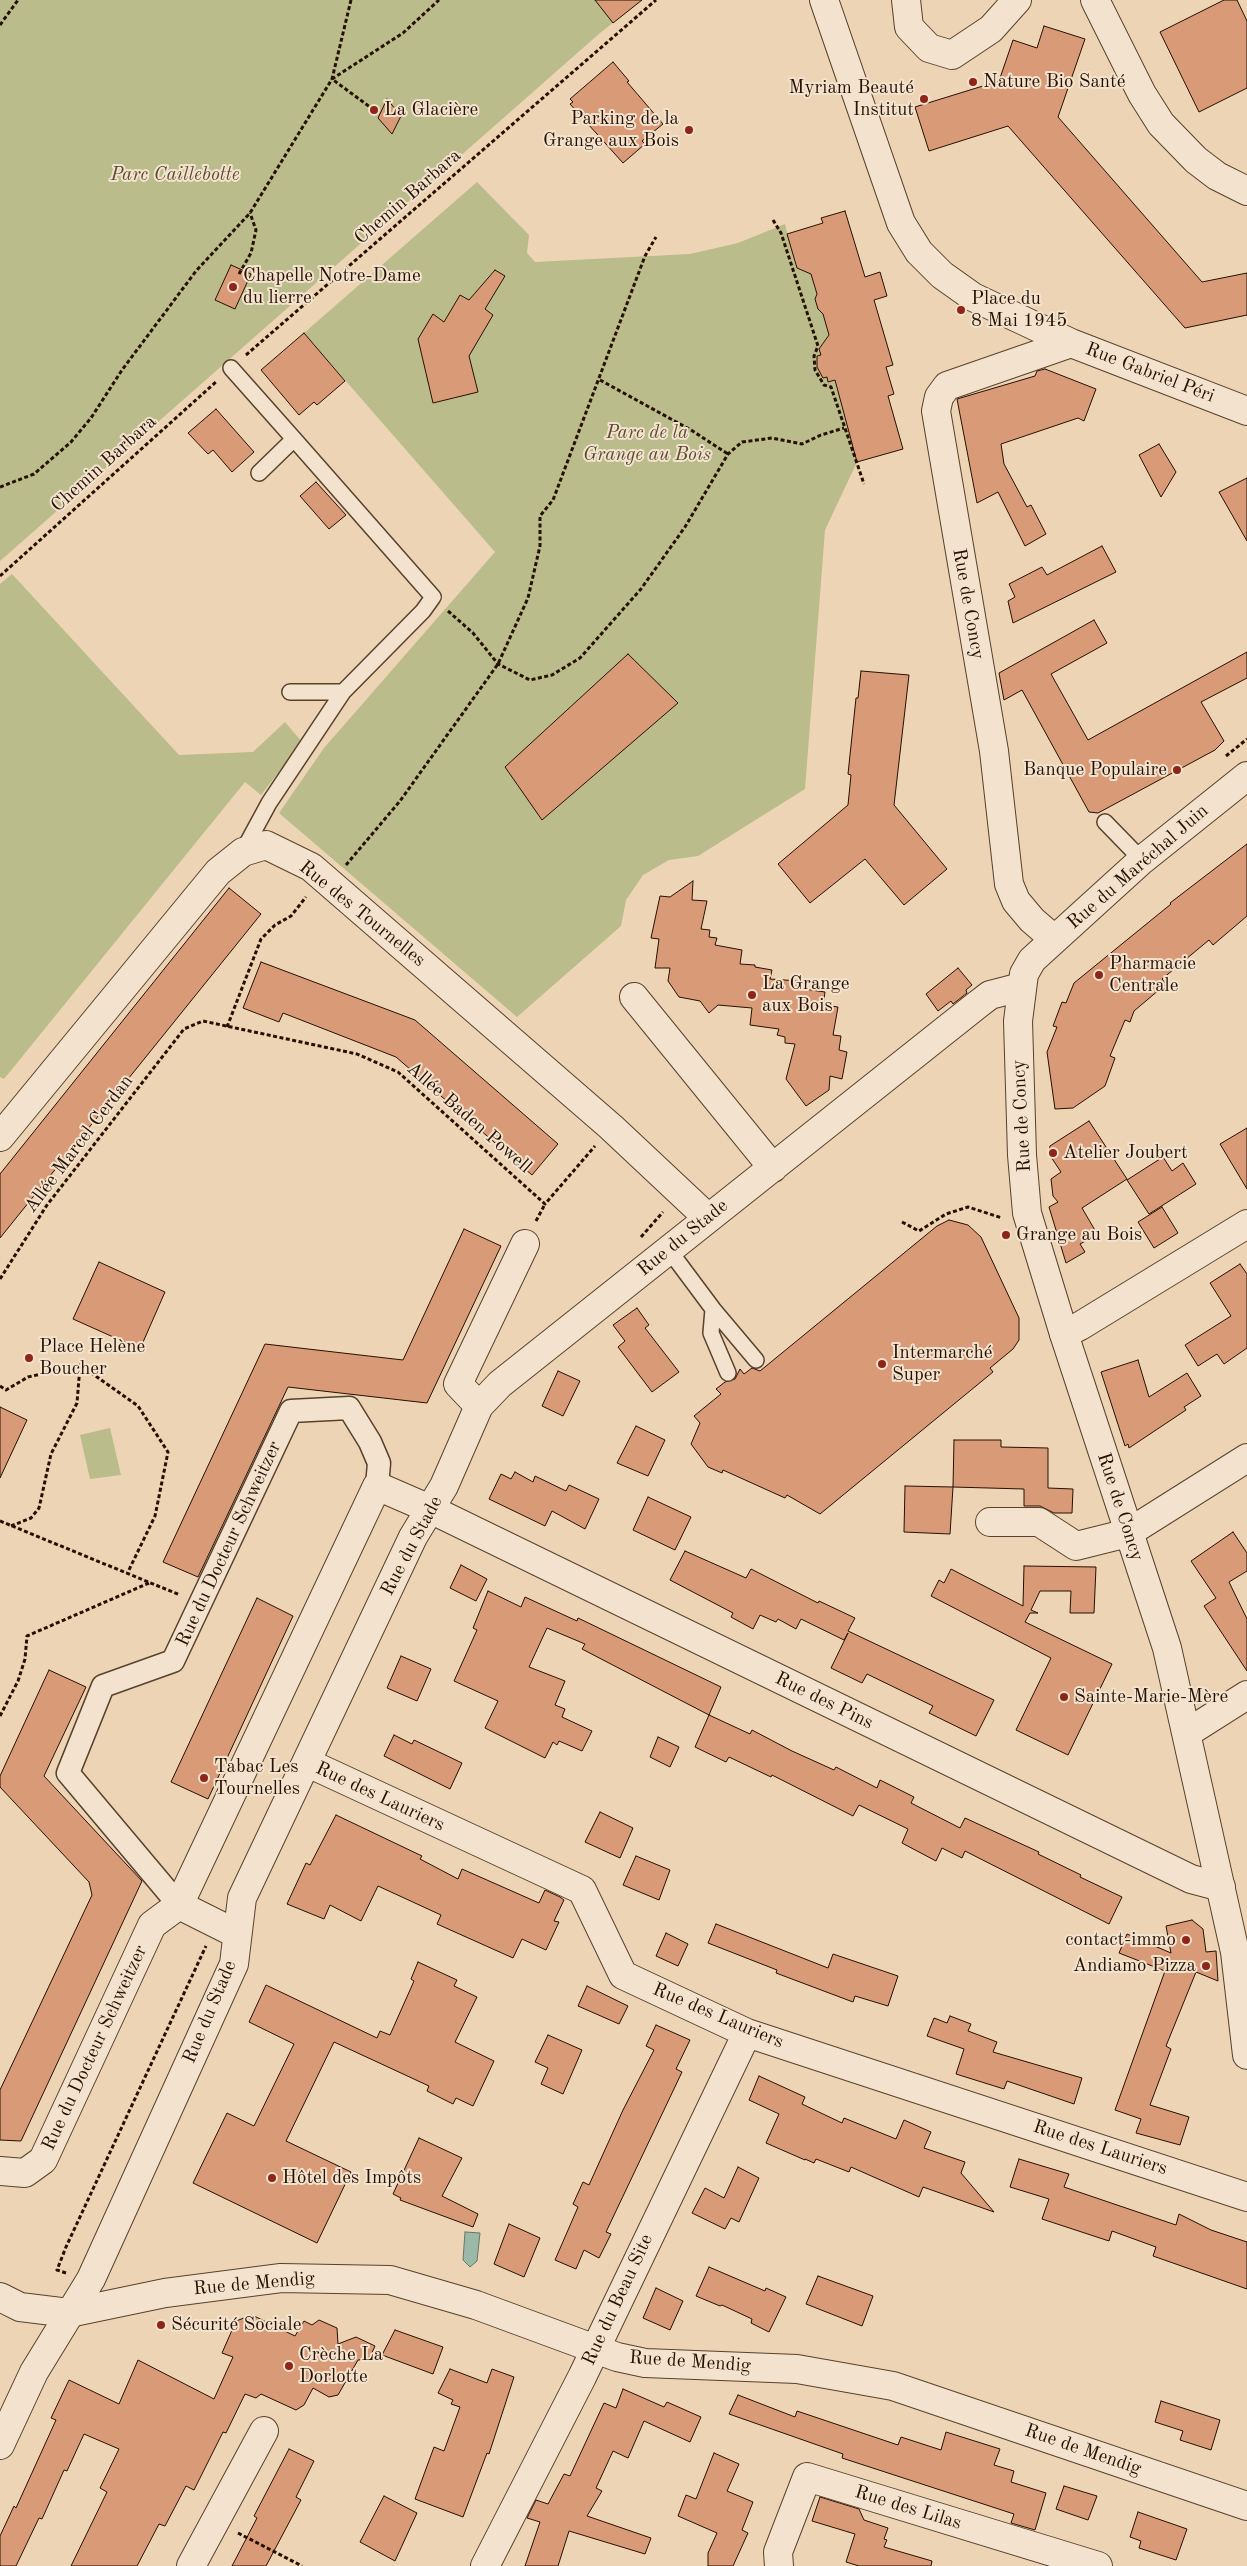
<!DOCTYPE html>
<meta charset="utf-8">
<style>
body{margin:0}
canvas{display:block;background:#ecd4b4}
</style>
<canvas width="1247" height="2566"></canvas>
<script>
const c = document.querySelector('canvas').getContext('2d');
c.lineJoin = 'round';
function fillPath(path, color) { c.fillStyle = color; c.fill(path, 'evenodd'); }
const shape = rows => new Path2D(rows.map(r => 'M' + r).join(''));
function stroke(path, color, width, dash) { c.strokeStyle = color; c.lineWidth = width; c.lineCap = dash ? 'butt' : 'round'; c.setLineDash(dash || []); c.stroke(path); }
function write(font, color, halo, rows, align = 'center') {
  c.font = font + ' "Old Standard TT",serif'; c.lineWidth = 4; c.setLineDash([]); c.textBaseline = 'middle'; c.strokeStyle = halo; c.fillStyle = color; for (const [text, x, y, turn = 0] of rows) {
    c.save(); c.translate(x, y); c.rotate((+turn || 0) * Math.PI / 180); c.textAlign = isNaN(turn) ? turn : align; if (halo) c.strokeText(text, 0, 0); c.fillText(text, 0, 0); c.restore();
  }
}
const green = shape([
 [0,0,642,0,600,33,0,561],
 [477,182,529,235,527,253,535,262,690,254,738,243,785,224,796,266,811,274,817,294,815,299,818,309,823,314,829,335,819,349,821,355,817,356,817,367,823,378,827,377,829,382,835,380,857,462,825,530,805,789,698,856,669,860,643,875,626,900,621,926,517,1017,279,813,324,748,495,552,304,333],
 [12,574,179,755,253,752,285,722,302,742,261,795,245,782,4,1079,0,1077,0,584],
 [110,1428,121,1475,90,1479,80,1435]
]);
const water = shape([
 [465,2232,480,2233,477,2261,470,2267,463,2260,465,2232]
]);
const building = shape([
 [595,0,642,0,613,23,595,0],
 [1224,0,1237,0,1247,21,1247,88,1199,112,1160,32,1224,0],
 [1044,26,1085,39,1058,117,1202,282,1247,273,1247,315,1185,328,1008,126,929,151,915,107,999,81,1013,40,1037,48,1044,26],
 [613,62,629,81,627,82,663,124,642,141,645,144,623,163,570,104,573,102,570,99,613,62],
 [387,99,401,116,392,134,378,118,387,99],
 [845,211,865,277,880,272,887,296,874,300,893,365,886,367,894,394,888,396,903,449,857,462,835,380,828,382,827,377,823,378,817,367,817,356,821,355,819,349,829,335,823,314,818,309,815,299,817,294,811,274,797,268,787,234,823,223,821,218,845,211],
 [231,265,251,274,235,309,215,300,231,265],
 [495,270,505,276,485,309,493,315,469,356,478,392,433,403,418,339,433,314,444,322,460,295,469,300,495,270],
 [304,333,345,381,317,405,314,402,299,415,261,370,304,333],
 [1045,369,1096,389,1084,421,1078,418,1001,444,1004,464,1027,507,1031,505,1046,534,1025,546,998,492,977,503,957,399,1035,376,1037,371,1045,369],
 [216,409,254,452,232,472,213,450,208,454,188,433,216,409],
 [1159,444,1176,472,1161,497,1139,455,1159,444],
 [1247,478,1247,541,1219,492,1247,478],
 [316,482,346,515,329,529,300,496,316,482],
 [1102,546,1116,572,1013,623,1008,601,1015,597,1009,584,1042,567,1047,575,1102,546],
 [1094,620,1107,643,1051,674,1088,740,1247,652,1247,678,1201,702,1224,741,1215,750,1098,813,1089,812,1022,690,1004,700,999,673,1094,620],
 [628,654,678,703,542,820,505,767,628,654],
 [861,671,909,675,894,805,947,869,904,905,865,859,810,903,778,864,848,805,851,775,848,774,856,698,858,698,861,671],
 [1247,844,1247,916,1213,945,1209,940,1162,979,1166,984,1134,1011,1130,1022,1125,1020,1110,1056,1115,1058,1105,1086,1073,1108,1055,1109,1047,1052,1057,1027,1053,1026,1062,1002,1066,1003,1074,983,1171,904,1170,903,1247,844],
 [693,881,692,900,707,901,701,929,710,930,709,937,717,938,715,945,742,950,740,964,755,965,755,967,772,970,770,979,799,981,797,988,825,992,823,1005,838,1007,833,1035,841,1036,839,1050,847,1052,842,1079,830,1076,829,1090,806,1106,786,1079,795,1044,785,1043,785,1037,777,1035,779,1029,750,1025,752,1008,718,1005,709,1013,700,1001,679,997,668,981,670,968,655,968,659,939,651,938,660,896,670,897,693,881],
 [229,888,261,914,0,1238,0,1174,229,888],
 [261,962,415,1020,558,1144,532,1175,396,1057,283,1013,279,1022,243,1008,261,962],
 [958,968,972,985,966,990,967,993,953,1004,951,1001,938,1011,926,994,958,968],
 [1089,1121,1127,1179,1082,1208,1096,1232,1095,1236,1080,1244,1085,1252,1066,1263,1049,1207,1058,1202,1053,1196,1051,1179,1061,1172,1049,1154,1050,1146,1089,1121],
 [1247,1128,1247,1189,1220,1144,1247,1128],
 [1163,1157,1172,1171,1183,1163,1196,1184,1149,1214,1127,1180,1163,1157],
 [1162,1207,1178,1233,1154,1248,1138,1222,1162,1207],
 [949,1220,968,1225,981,1237,1019,1318,1019,1340,1013,1349,990,1368,993,1372,820,1514,787,1495,785,1498,723,1470,722,1473,708,1467,691,1444,700,1423,694,1416,721,1394,716,1389,725,1382,735,1379,740,1369,744,1374,752,1368,760,1371,937,1226,949,1220],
 [464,1229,501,1246,427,1403,288,1387,198,1577,163,1562,265,1344,403,1360,464,1229],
 [99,1262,165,1292,140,1349,73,1319,99,1262],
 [1240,1264,1247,1274,1247,1348,1224,1364,1217,1354,1198,1366,1185,1345,1231,1316,1210,1283,1240,1264],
 [637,1308,649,1325,645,1328,679,1372,652,1392,618,1347,625,1341,613,1325,637,1308],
 [1138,1360,1149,1397,1187,1373,1201,1396,1184,1407,1186,1410,1129,1448,1128,1444,1125,1446,1101,1372,1138,1360],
 [558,1371,580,1381,563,1416,542,1406,558,1371],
 [0,1407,27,1420,0,1478,0,1407],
 [636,1426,665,1440,648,1476,617,1463,636,1426],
 [954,1440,1001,1440,1001,1447,1048,1448,1048,1488,1073,1489,1072,1513,1054,1513,1040,1506,1024,1506,1024,1489,953,1487,954,1440],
 [515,1472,533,1482,535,1476,566,1491,569,1485,599,1499,585,1529,552,1511,545,1526,489,1499,501,1474,511,1479,515,1472],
 [905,1486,953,1487,950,1534,904,1532,905,1486],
 [648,1497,691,1517,675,1550,633,1530,648,1497],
 [1233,1532,1247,1553,1247,1571,1229,1582,1247,1619,1247,1671,1204,1606,1216,1598,1191,1561,1233,1532],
 [685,1551,746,1578,751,1569,818,1603,819,1601,855,1618,848,1631,994,1700,976,1736,929,1713,933,1706,867,1674,862,1683,831,1668,848,1633,844,1640,801,1619,796,1629,778,1619,776,1622,760,1615,753,1629,731,1617,733,1613,670,1580,685,1551],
 [461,1565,487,1579,476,1601,450,1588,461,1565],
 [1024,1566,1096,1567,1094,1613,1070,1613,1071,1591,1040,1591,1031,1610,1038,1613,1030,1613,1025,1622,1112,1664,1068,1755,1016,1730,1051,1658,931,1596,939,1580,944,1583,951,1569,1023,1606,1024,1566],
 [488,1591,521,1607,525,1597,577,1621,578,1618,721,1687,709,1715,582,1649,585,1644,547,1628,529,1667,565,1681,555,1705,565,1709,562,1717,592,1731,582,1751,559,1741,557,1745,553,1742,545,1758,485,1728,498,1701,454,1681,477,1630,473,1628,488,1591],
 [257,1598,293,1616,208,1799,171,1782,257,1598],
 [401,1656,431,1669,417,1701,387,1688,401,1656],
 [49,1670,86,1687,44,1776,142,1881,21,2141,0,2140,0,2090,92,1895,89,1882,0,1787,0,1776,49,1670],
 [709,1715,750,1734,752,1730,792,1751,834,1770,836,1767,877,1788,880,1780,914,1797,911,1803,960,1828,965,1818,1039,1852,1038,1854,1081,1875,1080,1877,1122,1897,1109,1924,965,1851,962,1858,942,1848,936,1861,902,1843,908,1829,859,1805,853,1816,772,1775,771,1777,729,1757,726,1762,695,1747,709,1715],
 [394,1735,412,1744,414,1740,462,1763,450,1789,384,1756,394,1735],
 [658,1737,679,1747,670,1767,650,1757,658,1737],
 [600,1812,633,1828,620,1858,585,1842,600,1812],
 [336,1815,422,1856,420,1859,458,1879,462,1869,539,1903,545,1890,560,1897,564,1900,554,1921,559,1922,546,1950,522,1939,513,1958,437,1924,441,1915,378,1886,361,1921,330,1905,324,1919,287,1904,306,1863,310,1865,336,1815],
 [636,1856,670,1870,659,1900,623,1885,636,1856],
 [1192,1920,1203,1929,1206,1952,1216,1951,1218,1981,1196,1972,1166,2046,1171,2049,1150,2105,1189,2117,1180,2145,1136,2133,1141,2119,1115,2110,1165,1971,1119,1953,1127,1934,1171,1953,1166,1926,1192,1920],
 [716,1924,828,1968,833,1954,898,1976,888,2006,855,1996,853,2002,776,1973,777,1970,708,1943,716,1924],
 [666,1933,688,1944,678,1966,656,1956,666,1933],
 [418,1962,457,1980,454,1986,477,1997,455,2042,494,2061,473,2106,456,2098,453,2104,427,2091,429,2086,334,2042,286,2141,351,2172,317,2243,193,2183,227,2113,254,2126,294,2044,249,2022,266,1985,377,2038,380,2031,390,2035,414,1981,411,1979,418,1962],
 [587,1986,628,2006,619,2024,578,2006,587,1986],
 [950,2016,971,2024,968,2031,997,2042,993,2052,1082,2078,1074,2104,1007,2081,1004,2089,956,2074,964,2049,927,2036,934,2018,947,2023,950,2016],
 [656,2025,690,2040,676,2069,682,2072,606,2232,611,2234,599,2258,584,2250,576,2269,555,2260,578,2207,573,2204,583,2182,589,2185,623,2110,654,2050,646,2046,656,2025],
 [548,2035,582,2050,563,2094,541,2084,548,2068,535,2062,548,2035],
 [759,2076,805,2097,802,2104,842,2123,844,2118,896,2139,904,2120,931,2132,924,2148,965,2162,961,2173,994,2212,923,2187,919,2197,851,2167,849,2172,816,2159,814,2163,805,2159,805,2160,766,2143,779,2114,749,2100,759,2076],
 [419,2138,462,2158,442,2196,478,2214,473,2227,400,2200,401,2198,393,2194,419,2138],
 [1019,2159,1069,2174,1064,2187,1176,2225,1179,2214,1211,2230,1247,2242,1247,2289,1153,2256,1156,2247,1112,2231,1109,2241,1042,2219,1049,2199,1010,2187,1019,2159],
 [738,2167,759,2178,739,2222,731,2218,725,2229,692,2213,705,2188,724,2198,738,2167],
 [509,2224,540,2238,524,2277,494,2264,509,2224],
 [709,2267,765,2291,766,2288,786,2297,769,2332,751,2323,752,2319,722,2305,720,2306,696,2296,709,2267],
 [818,2276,873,2296,862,2326,806,2304,818,2276],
 [656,2288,683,2301,670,2330,643,2318,656,2288],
 [252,2315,295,2336,304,2321,312,2325,319,2320,337,2328,338,2344,356,2337,375,2346,369,2359,358,2360,338,2395,329,2397,313,2388,304,2405,296,2410,261,2394,256,2398,245,2394,226,2433,223,2432,194,2490,186,2486,165,2526,159,2524,137,2566,71,2566,107,2492,100,2488,119,2449,84,2434,67,2471,64,2470,42,2519,39,2518,16,2566,0,2566,0,2536,14,2506,16,2508,56,2420,51,2418,69,2380,119,2404,138,2360,214,2399,233,2357,222,2353,236,2321,252,2315],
 [395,2330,443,2347,433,2374,382,2355,395,2330],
 [450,2369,487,2383,492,2369,514,2377,489,2454,487,2453,463,2517,415,2499,434,2447,444,2451,460,2407,451,2404,453,2400,438,2393,450,2369],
 [623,2389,664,2407,667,2402,701,2417,690,2442,644,2421,628,2458,613,2451,596,2488,602,2491,587,2516,651,2538,645,2554,569,2531,558,2566,525,2566,540,2522,527,2518,536,2500,548,2504,564,2474,570,2476,604,2403,616,2408,623,2389],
 [738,2395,795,2417,797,2411,898,2445,901,2437,941,2450,946,2432,1000,2449,994,2465,1014,2471,1011,2482,1046,2493,1035,2530,1011,2523,1014,2514,842,2458,843,2454,729,2414,738,2395],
 [1161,2401,1220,2420,1211,2450,1180,2440,1183,2431,1155,2422,1161,2401],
 [289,2449,314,2461,296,2497,301,2500,266,2566,232,2566,257,2518,254,2516,289,2449],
 [714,2453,739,2464,727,2491,753,2502,742,2530,748,2533,733,2566,708,2566,708,2553,717,2533,678,2516,686,2495,696,2499,714,2453],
 [1064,2486,1097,2496,1088,2520,1056,2509,1064,2486],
 [384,2496,417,2513,395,2561,360,2542,384,2496],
 [820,2497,859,2509,864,2520,888,2528,884,2539,887,2540,884,2547,932,2561,931,2566,859,2566,846,2562,855,2534,812,2521,820,2497],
 [1138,2512,1187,2529,1176,2560,1139,2548,1141,2541,1130,2537,1138,2512]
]);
const path = shape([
 [0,25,18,0],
 [374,110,332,79,403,33,439,0],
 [773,220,781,233,818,346,814,356,815,370,824,385,831,387,864,484],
 [239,274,251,253,256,230,250,213],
 [246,355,656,0],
 [600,380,691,430,728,454],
 [0,487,34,474,71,442,91,418,122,370,196,271,250,213,332,79,351,0],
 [0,576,217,381],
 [448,611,473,633,498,664,530,680,552,675,580,658,641,589,685,527,728,454,742,442,772,438,802,444,821,435,844,428],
 [1226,756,1247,739],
 [346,865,400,801,498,664,528,598,540,546,540,516,553,500,645,256,656,237],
 [227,1027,261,939,275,925,291,916,306,897],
 [536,1221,545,1204],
 [902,1222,919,1231,946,1214,968,1207,1002,1218],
 [641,1237,663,1212],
 [0,1279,47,1205,184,1029,203,1021,357,1054,398,1072,545,1204,595,1146],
 [80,1365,138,1406,168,1452,155,1516,127,1574],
 [0,1386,6,1390,28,1377,80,1365],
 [0,1521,180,1595],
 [11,1526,31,1518,39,1508,51,1454,77,1403,80,1366],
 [0,1716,18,1681,25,1659,27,1636,149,1583],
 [66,2273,57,2270,66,2247,206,1946],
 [238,2533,302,2566]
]);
const service = shape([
 [231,368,294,439],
 [290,692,343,692],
 [1105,822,1142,860],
 [243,851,269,803,343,692,423,611,433,597,294,439,259,473],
 [669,1250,713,1309,756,1360],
 [713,1309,711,1333,728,1373]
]);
const pedestrian = shape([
 [179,1905,68,1773,103,1686,173,1661,291,1411,349,1408,370,1442,379,1463,377,1486]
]);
const minor = shape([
 [906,0,909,27,929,48,952,55,991,29,1017,0],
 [1095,0,1142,94,1161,124,1196,160,1217,176,1247,191],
 [634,997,773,1168],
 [0,1137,218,872,243,852,266,845,311,867,318,873,611,1127,708,1218],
 [1064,1334,1080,1326,1247,1224],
 [479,1406,458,1384,525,1244],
 [990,1522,1039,1522,1076,1546,1128,1533,1247,1458],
 [1187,1733,1247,1695],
 [308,1763,582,1890,623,1975,747,2033,1247,2197],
 [237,1934,179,1905,377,1486,430,1509,1191,1879,1221,1887],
 [0,2171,25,2173,43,2160,152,1925,179,1905],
 [0,2445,34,2372,91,2279,234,1964,242,1898,413,1537,444,1486,479,1406,500,1384,977,1005,990,995,1021,987],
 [191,2566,264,2431],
 [485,2566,582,2377,747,2033],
 [779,2566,778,2552,807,2477,1098,2566]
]);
const tertiary = shape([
 [824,0,901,223,919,252,942,275,973,297,1071,343,1247,411],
 [1247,776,1142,860,1032,960,1024,974,1018,1021,1022,1155,1027,1213,1064,1334,1167,1648,1235,1952,1247,2055],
 [1054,939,1032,920,1016,901,1009,884,994,751,936,411,939,397,947,386,1071,343],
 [0,2297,20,2307,69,2313,165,2293,281,2278,390,2280,476,2305,617,2357,645,2363,797,2369,893,2386,1247,2506]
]);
const markers = [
 [973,82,5,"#8f2418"],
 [924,99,5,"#8f2418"],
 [374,110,5,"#8f2418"],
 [689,130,5,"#8f2418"],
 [233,287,5,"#8f2418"],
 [961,310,5,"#8f2418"],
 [1177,770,5,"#8f2418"],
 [1099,975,5,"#8f2418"],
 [752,995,5,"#8f2418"],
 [1053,1153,5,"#8f2418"],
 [1006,1235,5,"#8f2418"],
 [29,1358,5,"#8f2418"],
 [882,1364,5,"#8f2418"],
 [1064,1697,5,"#8f2418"],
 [204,1778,5,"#8f2418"],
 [1186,1940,5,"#8f2418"],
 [1206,1966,5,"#8f2418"],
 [272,2178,5,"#8f2418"],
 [161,2325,5,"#8f2418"],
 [289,2366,5,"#8f2418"]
];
const poiNames = [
 ["Nature Bio Santé",983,82],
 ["Myriam Beauté",914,88,"right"],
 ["Institut",914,110,"right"],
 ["La Glacière",384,110],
 ["Parking de la",679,119,"right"],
 ["Grange aux Bois",679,141,"right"],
 ["Chapelle Notre-Dame",243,276],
 ["du lierre",243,298],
 ["Place du",971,299],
 ["8 Mai 1945",971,321],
 ["Banque Populaire",1167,770,"right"],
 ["Pharmacie",1109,964],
 ["Centrale",1109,986],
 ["La Grange",762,984],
 ["aux Bois",762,1006],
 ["Atelier Joubert",1063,1153],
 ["Grange au Bois",1016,1235],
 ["Place Helène",39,1347],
 ["Boucher",39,1369],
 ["Intermarché",892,1353],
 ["Super",892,1375],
 ["Sainte-Marie-Mère",1074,1697],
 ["Tabac Les",214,1767],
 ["Tournelles",214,1789],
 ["contact-immo",1176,1940,"right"],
 ["Andiamo Pizza",1196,1966,"right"],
 ["Hôtel des Impôts",282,2178],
 ["Sécurité Sociale",171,2325],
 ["Crèche La",299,2355],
 ["Dorlotte",299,2377]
];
const parkNames = [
 ["Parc Caillebotte",175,175],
 ["Parc de la",647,433],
 ["Grange au Bois",647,455]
];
const streetNames = [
 ["Chemin Barbara",408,197,-41],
 ["Rue Gabriel Péri",1150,373,21],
 ["Chemin Barbara",104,464,-42],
 ["Rue de Concy",968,604,80],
 ["Rue du Maréchal Juin",1138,867,-41],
 ["Rue des Tournelles",362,914,39],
 ["Rue de Concy",1022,1116,-93],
 ["Allée Baden Powell",469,1118,41],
 ["Allée Marcel Cerdan",79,1144,-53],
 ["Rue du Stade",683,1238,-39],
 ["Rue de Concy",1120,1507,72],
 ["Rue du Docteur Schweitzer",229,1544,-65],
 ["Rue du Stade",412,1546,-62],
 ["Rue des Pins",824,1701,26],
 ["Rue des Lauriers",380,1797,25],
 ["Rue du Stade",210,2012,-67],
 ["Rue des Lauriers",718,2016,23],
 ["Rue du Docteur Schweitzer",95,2048,-65],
 ["Rue des Lauriers",1100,2148,18],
 ["Rue de Mendig",254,2284,-5],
 ["Rue du Beau Site",618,2300,-65],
 ["Rue de Mendig",690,2362,4],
 ["Rue de Mendig",1083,2450,19],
 ["Rue des Lilas",908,2508,17]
];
fillPath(green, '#babc8b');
fillPath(water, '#9ab9a8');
stroke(water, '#6c7565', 1);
fillPath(building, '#d99a78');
stroke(building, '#271000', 1);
stroke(service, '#58412d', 18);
stroke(pedestrian, '#58412d', 25);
stroke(minor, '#58412d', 30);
stroke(tertiary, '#58412d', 30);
stroke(path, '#271000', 3, [4, 2.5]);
stroke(service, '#f3e3ce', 15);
stroke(pedestrian, '#f3e3ce', 22);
stroke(minor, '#f3e3ce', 28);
stroke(tertiary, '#f3e3ce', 28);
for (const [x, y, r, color] of markers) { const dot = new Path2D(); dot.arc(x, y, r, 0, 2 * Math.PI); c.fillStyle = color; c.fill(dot); stroke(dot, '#f3e3ce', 2); }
write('19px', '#271000', '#f3e3ce', poiNames, 'left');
write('italic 19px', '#5a4c31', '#f3e3ce', parkNames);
write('19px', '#271000', '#f3e3ce', streetNames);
</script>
